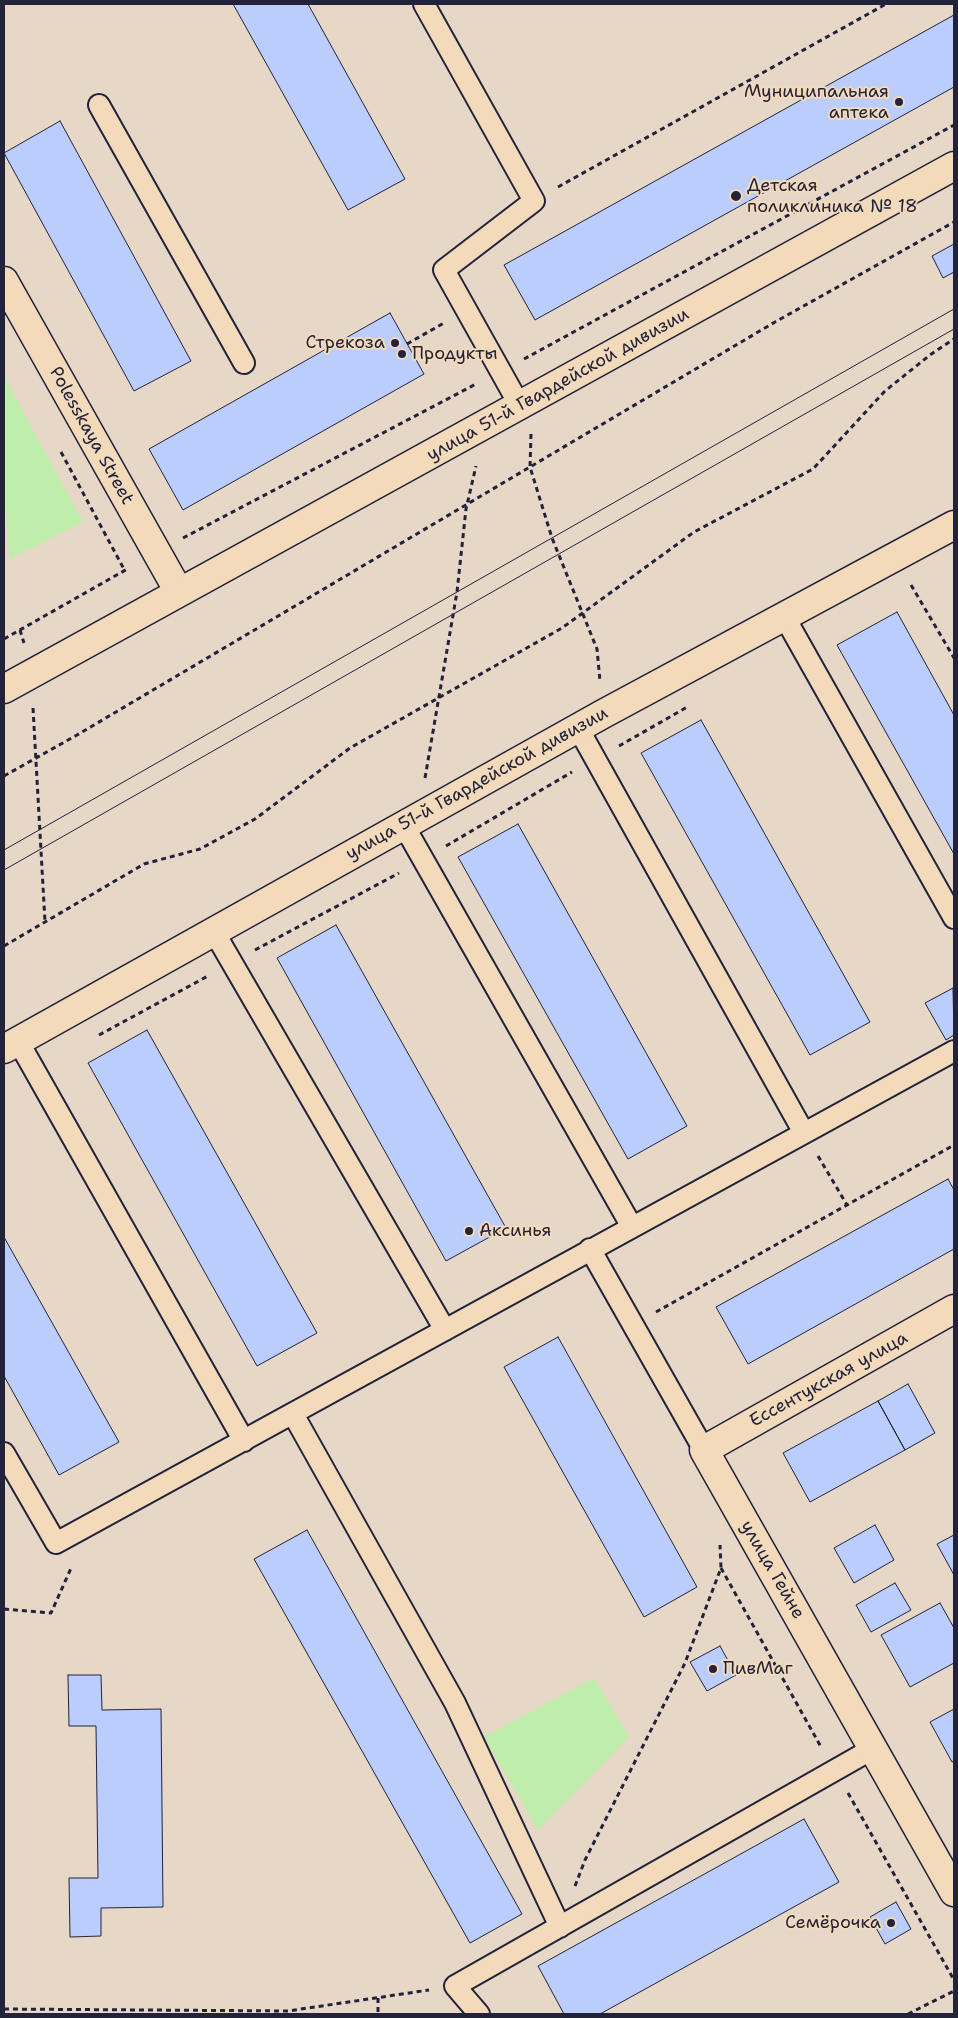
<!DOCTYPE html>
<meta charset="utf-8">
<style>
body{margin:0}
#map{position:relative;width:958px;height:2018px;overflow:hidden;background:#e7d7c7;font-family:"Shantell Sans",sans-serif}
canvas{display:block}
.frame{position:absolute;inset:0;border:5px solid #22223b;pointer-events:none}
</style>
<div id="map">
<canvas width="958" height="2018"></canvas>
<div class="frame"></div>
</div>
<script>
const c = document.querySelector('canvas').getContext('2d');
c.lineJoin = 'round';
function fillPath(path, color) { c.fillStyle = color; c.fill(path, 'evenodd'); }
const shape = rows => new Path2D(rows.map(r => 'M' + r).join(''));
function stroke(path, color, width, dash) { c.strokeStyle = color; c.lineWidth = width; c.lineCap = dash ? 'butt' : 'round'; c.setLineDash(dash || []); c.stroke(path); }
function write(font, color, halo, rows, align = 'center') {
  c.font = font + ' "Shantell Sans",sans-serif'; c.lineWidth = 4; c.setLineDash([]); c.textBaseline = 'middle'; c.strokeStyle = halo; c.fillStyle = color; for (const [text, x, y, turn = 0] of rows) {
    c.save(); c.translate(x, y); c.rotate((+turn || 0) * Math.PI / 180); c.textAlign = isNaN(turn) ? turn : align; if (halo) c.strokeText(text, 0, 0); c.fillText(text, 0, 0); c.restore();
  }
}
const green = shape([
 [4,376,83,522,10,559,4,498],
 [594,1678,629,1737,538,1830,484,1737]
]);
const building = shape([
 [233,4,308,4,405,179,348,210,233,4],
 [954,15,954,87,535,320,504,265,954,15],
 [60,121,191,361,134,391,4,153,60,121],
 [954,244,954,272,943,278,932,256,954,244],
 [390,313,424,374,183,510,149,449,390,313],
 [897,612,954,715,954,854,837,645,897,612],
 [701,720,870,1022,810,1055,641,753,701,720],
 [518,824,687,1126,628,1159,458,857,518,824],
 [336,925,506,1228,446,1261,277,958,336,925],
 [953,988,954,1035,946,1040,925,1003,953,988],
 [147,1030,317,1333,257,1366,88,1063,147,1030],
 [948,1179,954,1190,954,1249,748,1364,716,1307,948,1179],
 [4,1237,119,1442,59,1475,4,1376,4,1237],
 [558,1337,697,1587,644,1617,504,1367,558,1337],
 [908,1384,935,1433,905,1450,878,1401,908,1384],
 [878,1401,905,1450,810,1502,783,1453,878,1401],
 [875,1525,894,1560,854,1583,834,1548,875,1525],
 [307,1530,522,1914,470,1943,254,1559,307,1530],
 [954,1535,954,1575,937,1544,954,1535],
 [895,1583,911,1610,871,1632,856,1605,895,1583],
 [940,1603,954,1628,954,1663,910,1687,881,1635,940,1603],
 [720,1646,736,1675,707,1691,690,1662,720,1646],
 [68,1675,101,1675,102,1710,161,1709,163,1907,101,1908,101,1936,70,1937,69,1878,98,1878,96,1726,69,1726,68,1675],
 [954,1709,954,1761,952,1762,930,1722,954,1709],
 [804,1819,839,1882,600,2014,564,2014,538,1966,804,1819],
 [896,1902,911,1929,885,1944,870,1917,896,1902]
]);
const path = shape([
 [558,187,886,4],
 [407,344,444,323],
 [524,359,954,125],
 [531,434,530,467,552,538,597,649,600,681],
 [61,452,125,571],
 [183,538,476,384],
 [911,585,954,658],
 [20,630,24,643],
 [4,639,129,568],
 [33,708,45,922],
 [619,746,689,706],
 [4,776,77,735,775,322,954,222],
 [425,778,457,592,466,509,476,466],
 [446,846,572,772],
 [4,946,144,864,200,849,255,819,350,748,562,628,694,532,813,469,885,391,930,355,954,339],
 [255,950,399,873],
 [99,1035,208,976],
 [818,1156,847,1205],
 [656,1312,954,1145],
 [721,1568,821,1747],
 [4,1609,51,1613,72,1566],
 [848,1793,954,1980],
 [575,1886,585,1860,685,1663,721,1568,720,1545],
 [378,1998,378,2014],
 [4,2009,288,2011,429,1990],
 [908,2014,954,1991]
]);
const service = shape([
 [424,4,534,201,444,270,520,406],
 [99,105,244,363],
 [784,616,954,918],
 [578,728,804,1133],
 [403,824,632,1227],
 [213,930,445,1330],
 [18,1041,244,1441],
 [590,1249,704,1450],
 [293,1414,455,1703,560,1927],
 [4,1453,56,1543,954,1051],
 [479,2014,455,1986,874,1748]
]);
const minor = shape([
 [4,281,179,592],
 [954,1309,704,1450,954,1892]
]);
const secondary = shape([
 [4,689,954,166],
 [4,1049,603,714,954,525]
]);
const tram = shape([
 [4,850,954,309],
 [4,870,954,329]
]);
const markers = [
 [899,102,5,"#22223b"],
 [736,196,6,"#22223b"],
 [395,343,5,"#22223b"],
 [402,354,5,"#22223b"],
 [469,1231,5,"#22223b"],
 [713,1669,5,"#22223b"],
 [891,1923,5,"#22223b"]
];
const poiNames = [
 ["Муниципальная",889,92,"right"],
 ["аптека",889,113,"right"],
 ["Детская",747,186],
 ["поликлиника № 18",747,207],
 ["Стрекоза",385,343,"right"],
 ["Продукты",412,354],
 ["Аксинья",479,1231],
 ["ПивМаг",723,1669],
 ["Семёрочка",881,1923,"right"]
];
const streetNames = [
 ["улица 51-й Гвардейской дивизии",558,385,-29],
 ["Polesskaya Street",91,436,61],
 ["улица 51-й Гвардейской дивизии",477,784,-29],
 ["Ессентукская улица",829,1380,-29],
 ["улица Гейне",772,1570,60]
];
fillPath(green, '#bfeeac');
fillPath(building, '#bacdfc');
stroke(building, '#22223b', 1);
stroke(service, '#22223b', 24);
stroke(minor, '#22223b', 31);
stroke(secondary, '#22223b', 31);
stroke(path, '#22223b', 3, [5, 4]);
stroke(service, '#f2daba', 20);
stroke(minor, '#f2daba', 28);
stroke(secondary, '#f2daba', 28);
stroke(tram, '#22223b', 1);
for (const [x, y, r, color] of markers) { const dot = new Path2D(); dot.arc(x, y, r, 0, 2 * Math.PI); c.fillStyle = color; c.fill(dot); stroke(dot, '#f2daba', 2); }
write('18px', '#22223b', '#f2daba', poiNames, 'left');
write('18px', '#22223b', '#f2daba', streetNames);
</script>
